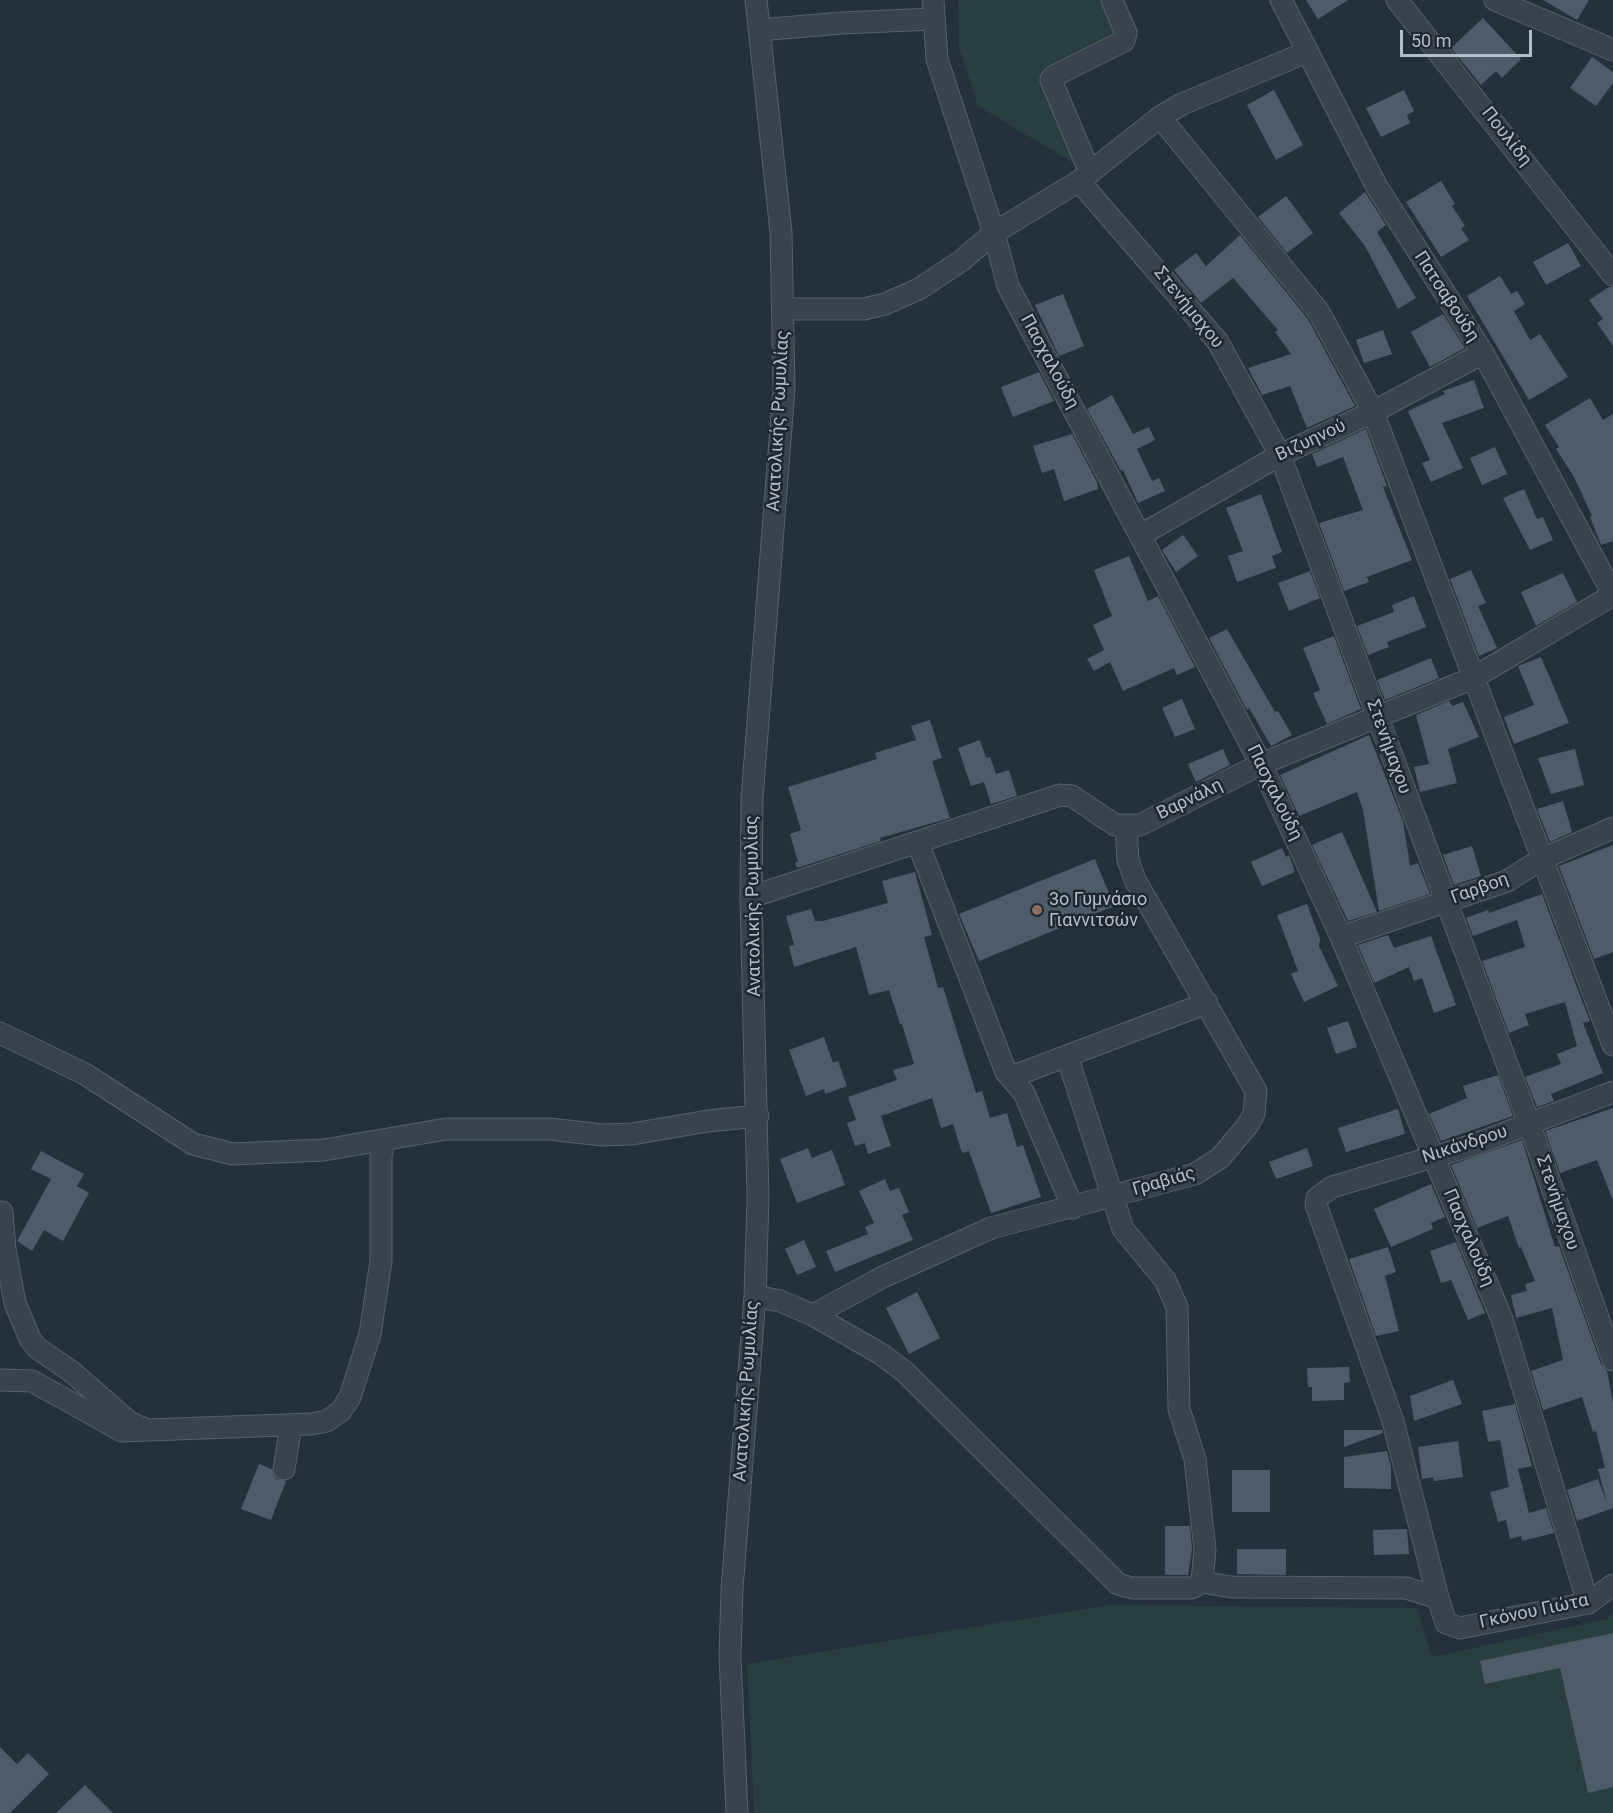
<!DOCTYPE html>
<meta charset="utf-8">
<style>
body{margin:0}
#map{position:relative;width:1613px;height:1813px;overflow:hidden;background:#25303d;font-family:Roboto,sans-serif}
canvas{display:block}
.scale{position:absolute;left:1400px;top:30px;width:132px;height:27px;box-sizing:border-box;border:3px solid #b5bdc8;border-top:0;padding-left:8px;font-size:18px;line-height:21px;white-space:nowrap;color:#b5bdc8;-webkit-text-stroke:4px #1e2732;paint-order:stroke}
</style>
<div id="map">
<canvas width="1613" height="1813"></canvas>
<div class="scale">50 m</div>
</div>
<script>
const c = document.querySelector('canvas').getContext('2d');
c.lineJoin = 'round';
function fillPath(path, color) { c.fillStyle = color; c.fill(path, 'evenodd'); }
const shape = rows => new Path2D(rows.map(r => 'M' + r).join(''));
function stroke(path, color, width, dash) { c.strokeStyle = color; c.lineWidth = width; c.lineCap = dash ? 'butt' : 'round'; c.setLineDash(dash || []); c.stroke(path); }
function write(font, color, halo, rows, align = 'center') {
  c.font = font + ' Roboto,sans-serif'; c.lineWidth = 5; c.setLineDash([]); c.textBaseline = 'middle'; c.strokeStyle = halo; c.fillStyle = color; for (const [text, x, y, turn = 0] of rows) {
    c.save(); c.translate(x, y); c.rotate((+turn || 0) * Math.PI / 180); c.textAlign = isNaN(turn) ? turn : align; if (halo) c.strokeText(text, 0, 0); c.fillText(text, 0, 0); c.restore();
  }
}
const green = shape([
 [958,0,1112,0,1126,33,1054,76,1090,173,978,106,959,47],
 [1108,1605,1417,1608,1432,1657,1607,1619,1613,1613,1613,1813,754,1813,747,1664]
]);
const building = shape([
 [1306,0,1348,0,1318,19],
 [1543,0,1589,0,1577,20],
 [1483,18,1521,59,1502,78,1496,71,1481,85,1451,48],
 [1592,57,1613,72,1613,83,1596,106,1570,88],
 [1274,90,1303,145,1276,160,1247,105],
 [1404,90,1414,111,1407,115,1410,123,1381,137,1366,108],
 [1441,181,1455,204,1452,206,1465,226,1461,228,1469,240,1441,257,1406,202],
 [1365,192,1386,225,1377,232,1416,298,1398,309,1365,246,1339,213],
 [1286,196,1313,233,1287,253,1258,217],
 [1240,235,1308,319,1355,406,1307,428,1290,386,1262,395,1248,368,1291,354,1275,332,1278,330,1233,278,1201,303,1174,270,1196,253,1206,266],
 [1568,243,1581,266,1546,285,1533,262],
 [1500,276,1511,294,1517,291,1525,304,1514,311,1530,340,1540,334,1568,377,1529,400,1467,296],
 [1609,287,1613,287,1613,346,1597,323,1603,319,1589,300],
 [1063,294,1084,346,1059,356,1035,305],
 [1443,314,1465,348,1430,367,1411,332],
 [1383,330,1392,354,1364,363,1356,340],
 [1039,372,1054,401,1013,417,1001,387],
 [1474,380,1484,408,1442,423,1463,468,1431,482,1422,463,1430,460,1408,411,1445,394,1443,391],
 [1112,395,1133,434,1149,427,1155,440,1137,449,1152,481,1159,478,1165,491,1138,503,1123,470,1121,471,1087,409],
 [1590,398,1603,420,1613,414,1613,541,1601,545,1590,517,1592,516,1574,477,1556,449,1559,447,1545,425],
 [1366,429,1387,486,1383,487,1412,560,1367,577,1369,582,1344,591,1319,523,1363,510,1343,457,1317,467,1312,454],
 [1072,434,1097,482,1098,489,1064,501,1054,469,1042,473,1033,446],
 [1495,447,1507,474,1482,485,1470,458],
 [1524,489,1537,519,1543,517,1553,540,1530,550,1503,498],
 [1261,494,1282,552,1272,556,1276,568,1237,582,1228,556,1243,551,1226,508],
 [1183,535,1198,556,1176,572,1162,550],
 [1129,556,1148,601,1158,596,1195,667,1177,675,1174,668,1123,691,1110,662,1094,671,1087,659,1104,650,1093,625,1112,616,1094,570],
 [1471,570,1486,603,1478,606,1497,648,1479,656,1450,579],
 [1310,571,1320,598,1289,611,1278,583],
 [1563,573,1577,602,1536,626,1521,592],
 [1414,596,1426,627,1387,642,1389,647,1368,655,1357,626,1394,612,1392,605],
 [1227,629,1275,712,1278,711,1292,735,1271,746,1249,708,1247,710,1209,638],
 [1334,636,1361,709,1327,724,1313,693,1320,690,1303,648],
 [1541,657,1569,723,1514,744,1504,717,1534,705,1518,666],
 [1431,658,1439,678,1385,700,1377,680],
 [1182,699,1195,729,1175,737,1162,708],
 [1449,701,1452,706,1463,702,1479,737,1448,749,1457,783,1420,792,1414,767,1429,764,1416,715],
 [930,720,942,758,932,761,950,818,880,838,881,841,797,868,795,862,798,862,790,834,801,830,788,787,877,759,875,753,916,740,911,726],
 [1369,735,1403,821,1410,866,1418,863,1430,894,1379,911,1363,810,1357,792,1299,816,1280,775],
 [980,740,986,758,990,757,996,774,1009,770,1017,796,991,804,984,782,971,786,958,748],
 [1223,749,1230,765,1196,782,1188,764],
 [1575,749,1584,785,1551,794,1538,758],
 [1563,801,1572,832,1550,842,1537,809],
 [1342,832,1377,912,1348,921,1312,845],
 [1613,845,1613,952,1594,959,1559,866],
 [1472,846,1481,876,1454,885,1443,855],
 [1282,848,1286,857,1289,855,1295,872,1262,886,1251,862],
 [1095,859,1114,906,979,961,959,914],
 [915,872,932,935,924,937,938,988,943,987,976,1093,982,1091,990,1118,1007,1113,1017,1147,1023,1145,1041,1197,991,1213,969,1151,962,1153,953,1124,941,1128,932,1098,881,1116,891,1146,868,1154,865,1143,855,1146,847,1123,856,1120,848,1097,897,1080,893,1070,914,1064,902,1024,900,1024,889,990,869,995,856,947,794,967,789,946,794,945,786,916,811,909,815,921,823,921,888,903,882,881],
 [1542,894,1589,1019,1590,1021,1583,1023,1603,1073,1551,1094,1554,1101,1537,1107,1525,1077,1561,1064,1557,1054,1577,1046,1565,1002,1525,1014,1529,1025,1509,1033,1482,961,1525,947,1517,920,1473,936,1466,918,1488,910,1489,913],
 [1307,904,1320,939,1319,946,1338,986,1304,1002,1291,974,1298,971,1277,915],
 [1388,935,1394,948,1431,936,1456,1005,1434,1013,1422,978,1414,981,1409,967,1374,983,1358,945],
 [1348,1021,1357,1047,1336,1054,1327,1028],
 [824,1037,833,1063,838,1061,847,1086,825,1094,824,1089,806,1096,789,1050],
 [1498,1075,1513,1116,1441,1141,1429,1114,1467,1098,1463,1086],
 [1613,1108,1613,1198,1612,1198,1597,1160,1560,1173,1545,1131],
 [1398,1109,1405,1134,1346,1152,1338,1128],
 [1522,1140,1555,1247,1559,1246,1601,1364,1607,1371,1613,1402,1613,1508,1577,1521,1567,1490,1598,1479,1607,1503,1598,1469,1605,1468,1596,1431,1593,1432,1582,1397,1543,1410,1531,1371,1563,1360,1552,1308,1516,1318,1511,1295,1527,1291,1525,1284,1535,1281,1521,1247,1519,1248,1508,1216,1477,1228,1451,1165],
 [808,1148,812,1158,832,1150,845,1185,797,1203,780,1159],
 [1307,1148,1313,1166,1276,1179,1269,1162],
 [41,1151,84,1174,77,1186,89,1193,63,1241,44,1230,32,1251,17,1241,51,1179,31,1169],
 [885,1179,890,1191,899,1188,909,1212,902,1215,913,1240,835,1272,826,1251,868,1234,865,1227,874,1223,859,1191],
 [1431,1184,1445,1217,1431,1223,1433,1229,1391,1247,1374,1209],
 [804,1240,816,1267,797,1275,785,1249],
 [1456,1242,1485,1313,1468,1320,1451,1280,1441,1283,1430,1251],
 [1388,1247,1396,1272,1385,1276,1399,1331,1376,1336,1349,1259],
 [917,1292,940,1338,909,1354,886,1308],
 [1349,1367,1350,1382,1344,1383,1344,1400,1312,1401,1312,1387,1308,1387,1307,1368],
 [1453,1380,1462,1404,1414,1421,1410,1396],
 [1515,1404,1532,1466,1518,1469,1529,1513,1546,1508,1554,1533,1522,1541,1521,1536,1510,1539,1506,1520,1498,1522,1490,1492,1509,1487,1500,1440,1488,1442,1482,1411],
 [1344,1430,1382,1430,1383,1433,1344,1447],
 [1458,1441,1463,1477,1434,1481,1433,1477,1422,1479,1418,1447],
 [1387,1451,1391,1467,1391,1489,1344,1488,1344,1457],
 [259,1464,272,1469,276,1479,286,1481,271,1520,241,1509],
 [1232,1470,1270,1470,1270,1512,1232,1512],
 [1165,1526,1190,1526,1192,1550,1188,1575,1165,1575],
 [1407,1529,1409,1554,1374,1555,1373,1530],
 [1237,1549,1286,1549,1286,1575,1237,1574],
 [1613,1633,1613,1787,1588,1793,1560,1668,1485,1684,1480,1661],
 [0,1747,17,1764,28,1753,49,1774,10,1813,0,1813],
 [85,1785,113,1813,56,1813]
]);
const minor = shape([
 [933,0,937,59,994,233,1008,286,1261,764,1341,937,1502,1319,1588,1603],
 [1281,0,1377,187,1483,353,1613,594],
 [1397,0,1613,275],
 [1495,0,1613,50],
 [759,30,842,23,933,19],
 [1160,117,1319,312,1373,412,1613,1045],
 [1090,173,1051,80,1054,76,1124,41,1126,33,1112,0],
 [1079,181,1218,342,1280,455,1529,1123,1613,1360],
 [785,309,864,309,885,304,919,289,961,261,994,233,1079,181,1160,117,1182,104,1307,52],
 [1141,535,1280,455,1373,412,1483,353],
 [918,843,1006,1072,1024,1093,1073,1208],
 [751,897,1060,795,1072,796,1115,825,1140,825,1261,764,1473,678,1613,595],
 [1341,937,1507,881,1542,859,1613,828],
 [0,1033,85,1074,193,1144,233,1154,324,1150,446,1129,550,1129,602,1135,632,1134,708,1121,758,1116],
 [1011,1077,1207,1003],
 [1613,1092,1473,1145,1332,1187,1317,1198,1316,1205,1393,1421,1438,1598,1446,1623,1460,1628,1588,1603,1613,1585],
 [2,1212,5,1249,15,1303,30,1339,37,1348,72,1372,129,1422,145,1429],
 [755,1296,780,1301,813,1315,883,1277,991,1228,1195,1174,1220,1158,1247,1126,1254,1114,1256,1091,1135,880,1128,860,1126,827],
 [813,1315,881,1354,905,1372,1118,1584,1132,1588,1192,1588,1202,1582,1205,1550,1195,1459,1179,1409,1177,1307,1165,1280,1123,1229,1067,1056],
 [0,1380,32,1381,122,1431,311,1424,327,1421,341,1411,350,1397,370,1334,381,1261,381,1157,384,1140],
 [284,1469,291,1425],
 [1202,1582,1231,1587,1406,1588,1438,1598],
 [737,1813,730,1656,732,1589,755,1296,758,1198,751,897,752,798,784,389,781,232,756,0]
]);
const markers = [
 [1037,910,6,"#8d6e63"]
];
const streetNames = [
 ["Πουλίδη",1506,137,52],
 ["Πατσαβούδη",1446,297,57],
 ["Στενήμαχου",1188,308,51],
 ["Πασχαλούδη",1049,362,62],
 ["Ανατολικής Ρωμυλίας",779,421,-87],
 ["Βιζυηνού",1311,441,-25],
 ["Στενήμαχου",1388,747,70],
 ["Πασχαλούδη",1274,793,64],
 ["Βαρνάλη",1190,800,-26],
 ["Γαρβοη",1480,889,-20],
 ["Ανατολικής Ρωμυλίας",754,906,-91],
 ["Νικάνδρου",1465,1145,-18],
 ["Γραβιάς",1164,1182,-16],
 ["Στενήμαχου",1557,1203,71],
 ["Πασχαλούδη",1468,1238,67],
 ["Ανατολικής Ρωμυλίας",747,1391,-86],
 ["Γκόνου Γιώτα",1534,1612,-12]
];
const poiNames = [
 ["3ο Γυμνάσιο",1049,900],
 ["Γιαννιτσών",1049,921]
];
fillPath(green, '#283e3f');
fillPath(building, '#4e5b68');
stroke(minor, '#57606b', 23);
stroke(minor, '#39424d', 21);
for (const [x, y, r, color] of markers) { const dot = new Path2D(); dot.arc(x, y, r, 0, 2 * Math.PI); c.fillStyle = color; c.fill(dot); stroke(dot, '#1e2732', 2); }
write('18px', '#b5bdc8', '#1e2732', streetNames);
write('18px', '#b5bdc8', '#1e2732', poiNames, 'left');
</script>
